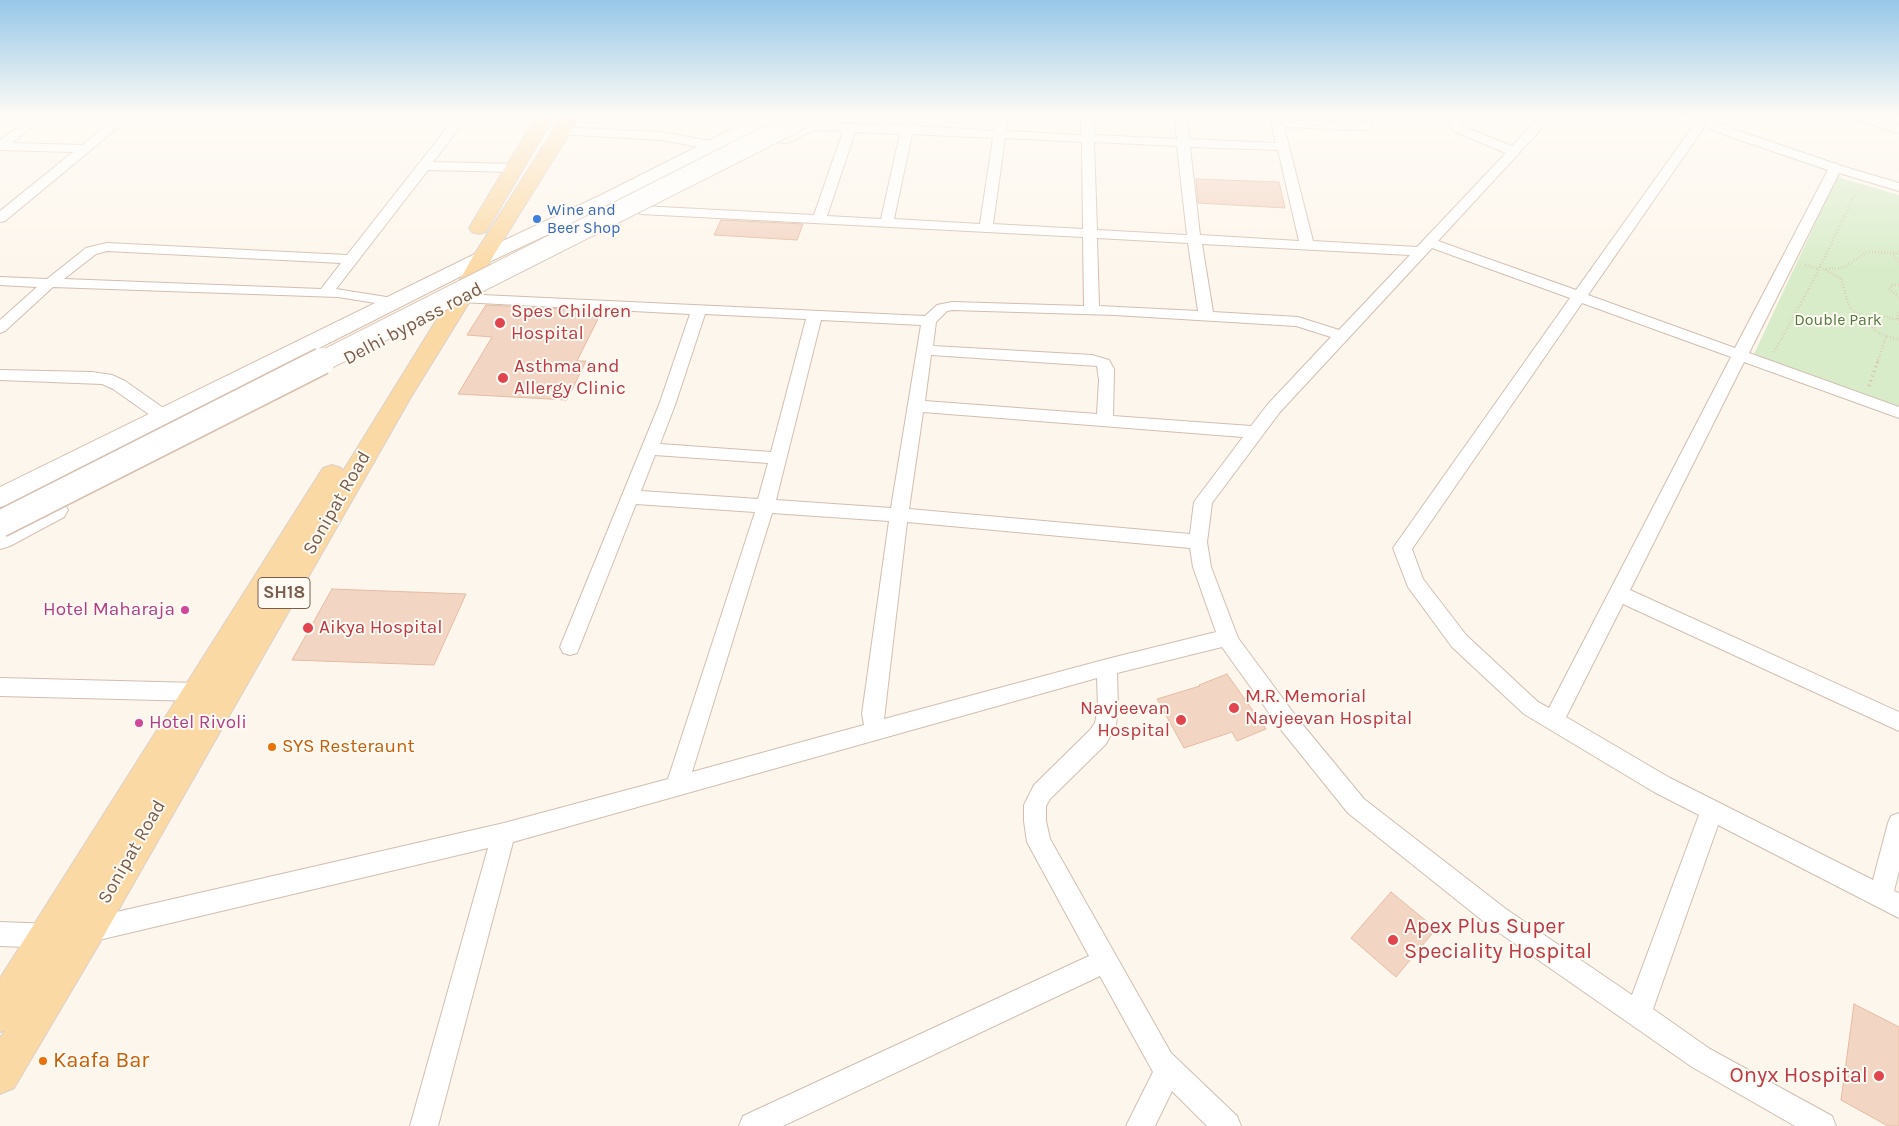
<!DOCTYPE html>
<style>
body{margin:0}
canvas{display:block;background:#fdf6ec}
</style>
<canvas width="1899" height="1126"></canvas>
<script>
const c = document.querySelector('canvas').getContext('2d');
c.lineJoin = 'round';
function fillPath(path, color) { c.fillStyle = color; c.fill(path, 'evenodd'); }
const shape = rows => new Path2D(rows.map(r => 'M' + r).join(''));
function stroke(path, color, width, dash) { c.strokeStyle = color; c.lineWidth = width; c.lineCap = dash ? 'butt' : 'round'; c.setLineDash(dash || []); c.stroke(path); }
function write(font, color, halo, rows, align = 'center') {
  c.font = font + ' Karla,sans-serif'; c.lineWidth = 4; c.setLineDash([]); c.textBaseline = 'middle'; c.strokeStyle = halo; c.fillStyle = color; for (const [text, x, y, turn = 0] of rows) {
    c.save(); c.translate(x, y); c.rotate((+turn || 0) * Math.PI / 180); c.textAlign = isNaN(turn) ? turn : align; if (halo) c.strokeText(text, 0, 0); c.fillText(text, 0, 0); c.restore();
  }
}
const green = shape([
 [1837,177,1899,195,1899,407,1754,354]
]);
const building = shape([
 [1196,179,1279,182,1285,208,1198,203,1196,179],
 [721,220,803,224,797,240,714,235,721,220],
 [486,305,602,311,577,361,586,361,567,400,458,394,492,337,467,335,486,305],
 [332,589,466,594,434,665,292,660,332,589],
 [1227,674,1266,729,1237,741,1232,732,1184,748,1157,699,1200,686,1199,685,1227,674],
 [1391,892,1436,929,1396,977,1351,938,1391,892],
 [1854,1004,1899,1027,1899,1126,1888,1126,1841,1100,1854,1004]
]);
const pathFar1 = shape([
 [1899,251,1894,254,1894,257,1899,262],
 [1805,265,1819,269],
 [1820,267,1841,279,1849,306,1853,311,1870,320],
 [1826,269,1843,268,1867,252,1895,253],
 [1899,285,1892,285,1889,289,1899,297],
 [1897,319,1899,311],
 [1899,320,1882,316,1872,318,1869,321,1873,329,1879,333,1899,340],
 [1774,352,1813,281,1857,190],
 [1877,363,1886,337]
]);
const path = shape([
 [1869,386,1878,361]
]);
const minor = shape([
 [35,115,48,115,12,143,82,145,120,115,133,115,5,221,0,222,0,211,73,152,0,150,0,140,35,115],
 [457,115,469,115,433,162,513,164,519,168,513,172,428,170,336,289,399,299,401,302,399,305,394,306,338,297,53,287,5,331,0,333,0,320,37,287,0,285,0,277,47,279,86,248,98,245,107,243,347,255,457,115],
 [107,251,341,263,321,289,64,279,96,254,107,251],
 [996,115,1008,115,1006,131,1081,135,1081,115,1093,115,1094,135,1177,139,1174,115,1186,115,1189,139,1276,143,1269,115,1281,115,1282,120,1371,123,1373,126,1367,130,1284,127,1313,241,1417,247,1506,153,1453,131,1447,115,1459,115,1462,126,1512,146,1542,115,1554,115,1438,241,1576,290,1696,122,1684,115,1700,115,1736,130,1845,167,1899,183,1899,191,1839,173,1749,353,1899,407,1899,418,1744,362,1630,590,1899,712,1899,731,1623,604,1566,717,1670,778,1873,880,1888,823,1891,816,1899,813,1899,871,1894,891,1899,893,1899,918,1718,825,1653,1009,1710,1049,1832,1116,1836,1126,1795,1126,1692,1067,1488,925,1348,813,1282,731,1222,647,1117,673,1118,707,1116,725,1106,744,1050,799,1046,806,1046,821,1050,839,1171,1053,1237,1116,1241,1126,1207,1126,1172,1091,1155,1126,1126,1126,1153,1072,1100,976,783,1126,739,1126,743,1116,1089,956,1027,842,1024,821,1024,805,1034,785,1090,730,1095,723,1098,707,1097,678,513,842,438,1126,410,1126,488,848,86,943,77,940,74,931,77,922,86,919,504,823,668,779,755,512,636,504,577,653,570,655,563,653,560,647,659,405,690,314,461,302,456,301,454,298,456,295,461,294,925,316,937,305,952,302,1084,306,1083,237,641,214,634,210,641,206,814,215,843,131,807,130,801,126,803,123,907,125,994,131,996,115],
 [1705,126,1728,136,1828,170,1735,348,1588,295,1705,126],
 [855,132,900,134,881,219,827,216,855,132],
 [912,134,993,138,980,224,894,219,912,134],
 [1005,138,1082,142,1083,229,993,224,1005,138],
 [1094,142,1177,146,1187,235,1097,230,1094,142],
 [1190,147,1278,150,1299,241,1200,235,1190,147],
 [1097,238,1188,243,1198,311,1099,306,1097,238],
 [1202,244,1410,255,1339,330,1298,317,1213,312,1202,244],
 [1432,248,1570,298,1393,548,1408,587,1452,647,1524,714,1654,792,1699,815,1632,995,1506,909,1364,799,1298,719,1238,638,1211,567,1207,542,1212,503,1280,412,1432,248],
 [1582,303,1731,357,1549,708,1538,702,1466,635,1423,579,1412,549,1582,303],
 [952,310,1115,315,1280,325,1296,326,1331,337,1268,404,1251,426,1113,416,1114,369,1109,360,1092,355,933,346,936,322,947,311,952,310],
 [705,314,806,319,771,452,660,444,675,405,705,314],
 [821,320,921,325,891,508,776,500,821,320],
 [931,355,1097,366,1099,380,1097,414,925,401,931,355],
 [923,412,1243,437,1194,502,1190,534,909,509,923,412],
 [655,455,768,463,758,499,641,491,655,455],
 [772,513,889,521,862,714,864,725,692,772,772,513],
 [907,522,1190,548,1193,567,1216,632,1107,659,884,719,907,522],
 [1843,115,1862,115,1899,125,1899,133,1845,117,1843,115],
 [562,127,662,132,710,141,716,145,710,149,662,140,558,134,556,131,562,127],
 [0,370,92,372,112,375,125,381,169,412,171,416,169,420,163,421,157,420,113,389,102,384,0,380,0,370],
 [0,678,198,683,205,686,208,692,205,698,198,701,0,696,0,678],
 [0,922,51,924,60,927,63,936,60,945,51,948,0,946,0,922]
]);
const secondary = shape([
 [760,115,782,115,779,119,613,204,489,262,9,505,0,507,0,487,475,254,599,196,760,115],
 [816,115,838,115,835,119,790,142,784,143,778,142,775,138,778,134,816,115],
 [55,501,64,503,68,510,64,517,10,546,0,549,0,527,46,503,55,501]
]);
const primary = shape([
 [537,115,555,115,486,232,479,234,472,232,469,228,537,115],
 [561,115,579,115,571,131,492,258,472,298,411,397,99,944,14,1088,0,1094,0,1038,5,1030,0,1032,0,978,323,468,332,465,341,468,343,471,450,298,472,258,553,131,561,115]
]);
const secondaryBridgeFar1 = shape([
 [319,363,809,115]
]);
const secondaryBridge = shape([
 [0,524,322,361]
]);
const markers = [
 [537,219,5,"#3f7fe0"],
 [500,323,6,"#e0444e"],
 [503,378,6,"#e0444e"],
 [185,610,5,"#d1479c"],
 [308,628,6,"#e0444e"],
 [1234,708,6,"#e0444e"],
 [1181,720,6,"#e0444e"],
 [139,723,5,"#d1479c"],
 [272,747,5,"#e8710a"],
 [1393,940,6,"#e0444e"],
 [43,1061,5,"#e8710a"],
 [1879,1076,6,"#e0444e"]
];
const farShopnames = [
 ["Wine and",547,210],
 ["Beer Shop",547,228]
];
const farParknames = [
 ["Double Park",1838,320]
];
const shields = [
 [284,593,52]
];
const shieldNames = [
 ["SH18",284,593]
];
const healthNames = [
 ["Spes Children",511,312],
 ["Hospital",511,334],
 ["Asthma and",514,367],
 ["Allergy Clinic",514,389],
 ["Aikya Hospital",319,628],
 ["M.R. Memorial",1245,697],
 ["Navjeevan Hospital",1245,719],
 ["Navjeevan",1170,709,"right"],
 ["Hospital",1170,731,"right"]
];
const streetNames = [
 ["Delhi bypass road",413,324,-28],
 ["Sonipat Road",337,503,-60],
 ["Sonipat Road",132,852,-60]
];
const hotelNames = [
 ["Hotel Maharaja",175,610],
 ["Hotel Rivoli",149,723,"left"]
];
const foodNames = [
 ["SYS Resteraunt",282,747]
];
const nearHealthnames = [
 ["Apex Plus Super",1404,927],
 ["Speciality Hospital",1404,952],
 ["Onyx Hospital",1868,1076,"right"]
];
const nearFoodnames = [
 ["Kaafa Bar",53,1061]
];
fillPath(green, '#d8ecc9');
fillPath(building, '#f3d5c3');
stroke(building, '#e6bba3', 1);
stroke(minor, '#d1beb0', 2);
stroke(secondary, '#d6c0b0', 2);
stroke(primary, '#dad1cd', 2);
stroke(pathFar1, '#d9b8a5', 2.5, [0.5, 2.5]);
stroke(path, '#d9b8a5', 3, [1, 4]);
fillPath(minor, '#fff');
fillPath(secondary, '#fff');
fillPath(primary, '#fbd9a5');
stroke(secondaryBridgeFar1, '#d6c0b0', 22, []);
stroke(secondaryBridge, '#d6c0b0', 29, []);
stroke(secondaryBridgeFar1, '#fff', 20);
stroke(secondaryBridge, '#fff', 26);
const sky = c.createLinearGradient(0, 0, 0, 272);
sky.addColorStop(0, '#97c7e8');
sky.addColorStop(0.42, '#fefbf6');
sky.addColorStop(1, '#fefbf600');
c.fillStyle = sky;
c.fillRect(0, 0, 1899, 272);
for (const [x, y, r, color] of markers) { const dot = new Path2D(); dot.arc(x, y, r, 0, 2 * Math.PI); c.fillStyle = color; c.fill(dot); stroke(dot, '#fffaf3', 2); }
write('16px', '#366cbe', '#fffaf3', farShopnames, 'left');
write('16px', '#537a41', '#fffaf3', farParknames);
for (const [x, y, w] of shields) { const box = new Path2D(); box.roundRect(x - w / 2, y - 15.5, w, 31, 4); c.fillStyle = '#fffaf3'; c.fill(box); stroke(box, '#7a5c4d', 1); }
write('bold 18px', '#7a5c4d', null, shieldNames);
write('19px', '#be3a42', '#fffaf3', healthNames, 'left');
write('19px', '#7a5c4d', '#fffaf3', streetNames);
write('19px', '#b23c85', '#fffaf3', hotelNames, 'right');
write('19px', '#c56008', '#fffaf3', foodNames, 'left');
write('22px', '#be3a42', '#fffaf3', nearHealthnames, 'left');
write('22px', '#c56008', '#fffaf3', nearFoodnames, 'left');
</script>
